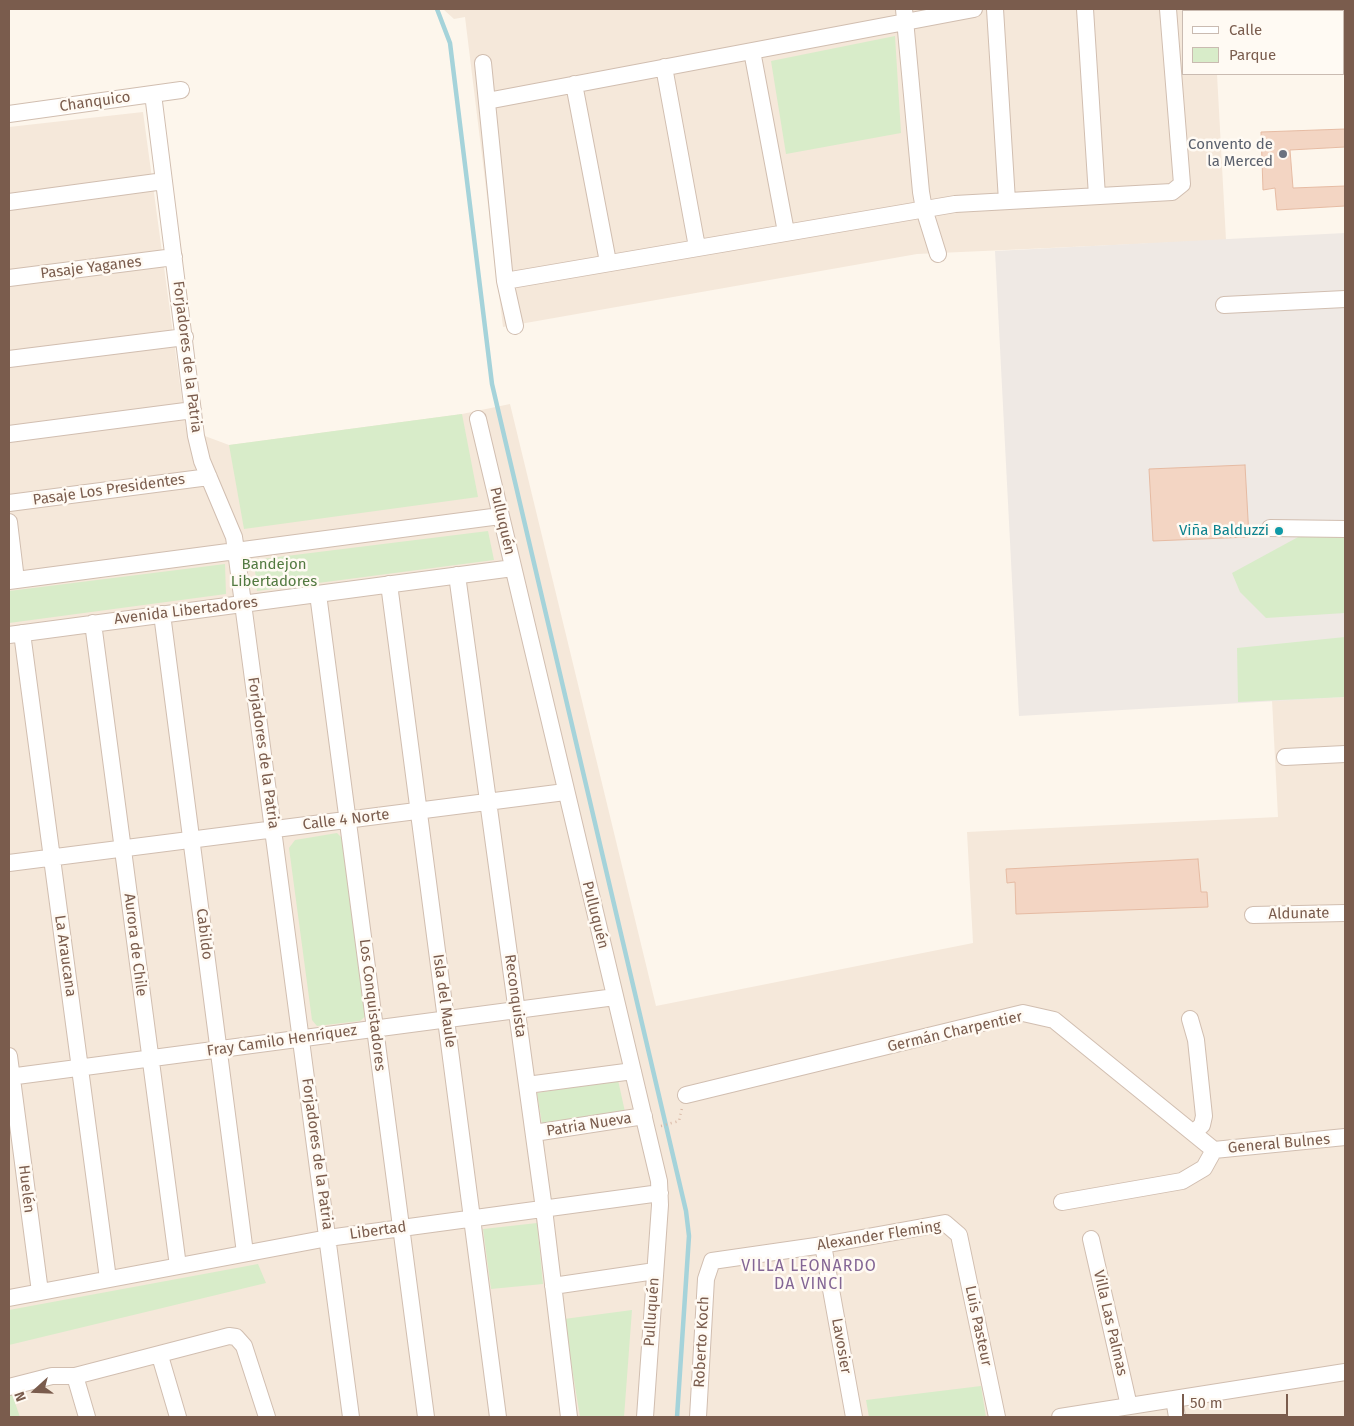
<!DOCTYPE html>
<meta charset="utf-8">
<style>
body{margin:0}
#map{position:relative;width:1354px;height:1426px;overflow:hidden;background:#fdf6ec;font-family:"Fira Sans",sans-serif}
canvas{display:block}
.frame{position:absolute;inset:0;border:10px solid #7a5c4d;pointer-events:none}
.legend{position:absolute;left:1182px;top:10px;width:162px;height:65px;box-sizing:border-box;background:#fffaf3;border:1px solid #cabbb1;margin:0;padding:6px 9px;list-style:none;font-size:15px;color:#7a5c4d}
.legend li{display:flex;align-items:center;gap:10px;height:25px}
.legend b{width:25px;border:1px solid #cabbb1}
.north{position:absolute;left:10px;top:1366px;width:50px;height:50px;-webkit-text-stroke:4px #fffaf3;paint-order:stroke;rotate:250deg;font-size:14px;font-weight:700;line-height:20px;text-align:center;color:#7a5c4d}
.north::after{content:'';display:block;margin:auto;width:18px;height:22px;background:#7a5c4d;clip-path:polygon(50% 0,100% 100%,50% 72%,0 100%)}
.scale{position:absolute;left:1182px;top:1394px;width:106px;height:22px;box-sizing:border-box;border:2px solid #7a5c4d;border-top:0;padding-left:6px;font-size:15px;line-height:18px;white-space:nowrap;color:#7a5c4d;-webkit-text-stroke:4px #fffaf3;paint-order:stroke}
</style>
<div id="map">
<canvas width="1354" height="1426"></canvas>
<div class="frame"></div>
<ul class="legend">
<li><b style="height:6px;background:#fff"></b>Calle</li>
<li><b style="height:14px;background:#d8ecc9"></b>Parque</li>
</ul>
<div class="north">N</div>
<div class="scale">50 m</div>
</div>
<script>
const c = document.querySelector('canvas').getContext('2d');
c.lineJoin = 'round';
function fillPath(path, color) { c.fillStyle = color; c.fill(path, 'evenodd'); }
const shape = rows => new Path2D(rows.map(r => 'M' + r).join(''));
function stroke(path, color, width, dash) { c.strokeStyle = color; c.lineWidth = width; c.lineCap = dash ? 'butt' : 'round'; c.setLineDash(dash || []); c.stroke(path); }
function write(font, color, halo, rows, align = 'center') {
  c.font = font + ' "Fira Sans",sans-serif'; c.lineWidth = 5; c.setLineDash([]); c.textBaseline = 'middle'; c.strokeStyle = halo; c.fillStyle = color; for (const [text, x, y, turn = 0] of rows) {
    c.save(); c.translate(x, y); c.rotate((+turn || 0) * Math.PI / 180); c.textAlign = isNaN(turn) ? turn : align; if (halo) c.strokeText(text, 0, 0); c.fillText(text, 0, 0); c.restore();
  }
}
const residential = shape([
 [443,9,1345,9,1345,29,1343,29,1343,11,1183,11,1183,74,1217,74,1226,240,917,254,503,327,465,17,454,19],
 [143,112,186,429,229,445,462,414,510,404,656,1006,973,943,967,832,1278,817,1272,700,1345,697,1345,1417,9,1417,9,127]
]);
const industrial = shape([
 [1345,233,1345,697,1019,716,995,251]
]);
const green = shape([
 [895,36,901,133,786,154,771,61],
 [462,414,478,497,244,529,229,445],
 [488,531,494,560,257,591,254,560],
 [1300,536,1345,536,1345,613,1266,618,1240,592,1232,573],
 [225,564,226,594,9,623,9,591],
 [1345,637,1345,697,1238,702,1237,648],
 [337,833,344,840,370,1012,360,1021,317,1026,312,1020,289,848,295,840],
 [618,1080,625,1112,542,1124,537,1093],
 [537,1223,543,1284,491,1289,483,1229],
 [258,1264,266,1283,9,1345,9,1310],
 [632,1310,624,1417,580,1417,564,1319],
 [981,1386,986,1417,869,1417,866,1400],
 [12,1394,20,1417,9,1417,9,1395]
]);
const stream = shape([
 [437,9,450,43,492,384,686,1211,689,1236,677,1417]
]);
const building = shape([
 [1345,129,1345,147,1290,150,1293,188,1345,186,1345,206,1277,210,1275,188,1263,190,1261,132,1345,129],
 [1245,465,1249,537,1153,541,1149,469,1245,465],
 [1198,859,1201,892,1207,892,1208,907,1016,914,1015,882,1007,883,1006,869,1198,859]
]);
const path = shape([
 [661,1126,679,1121,682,1108]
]);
const minor = shape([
 [904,9,921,192,924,209,938,254],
 [995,9,1007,201],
 [1085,9,1097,196],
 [1333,9,1345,9],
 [752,51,786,232],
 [483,63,505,281,515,326],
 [664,67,697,247],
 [574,84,608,262],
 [153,94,196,436,202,461,234,537,236,551,351,1417],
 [487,101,974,9],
 [9,114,181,90],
 [9,202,164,181],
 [9,278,174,257],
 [505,281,955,204,1172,192,1182,184,1168,9],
 [1224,305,1345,299],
 [9,359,185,337],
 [478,419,659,1181,660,1205,645,1417],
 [9,434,193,410],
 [9,503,209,477],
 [9,522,16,580],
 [1270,528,1345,529],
 [457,575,544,1209,569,1417],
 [9,581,500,516],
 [389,584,498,1417],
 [318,594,426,1417],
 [162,614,245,1253],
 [93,623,178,1266],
 [22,633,108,1279],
 [9,635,513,568],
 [1285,757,1345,754],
 [9,863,565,792],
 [1253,915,1345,913],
 [1190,1019,1196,1040,1204,1116,1202,1125,1193,1133],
 [9,1056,40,1292],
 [9,1077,615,997],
 [527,1085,633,1071],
 [686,1095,1023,1013,1054,1020,1214,1150],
 [534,1133,644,1116],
 [1214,1150,1345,1137],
 [1062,1202,1182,1181,1204,1168,1214,1150],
 [1091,1239,1129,1406],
 [823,1245,854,1417],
 [553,1286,655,1271],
 [9,1298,328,1238,660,1193],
 [160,1356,178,1417],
 [75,1376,87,1417],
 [9,1387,52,1376,75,1376,229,1336,236,1337,244,1346,267,1417],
 [1174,1399,1177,1417],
 [698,1417,706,1279,712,1261,823,1245,945,1223,959,1235,997,1417],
 [1060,1417,1345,1372]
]);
const markers = [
 [1283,154,5,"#6b7280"],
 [1279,531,5,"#0f9aa8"]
];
const streetNames = [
 ["Chanquico",95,102,-8],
 ["Pasaje Yaganes",91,268,-7],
 ["Forjadores de la Patria",187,357,83],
 ["Pasaje Los Presidentes",109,490,-8],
 ["Pulluquén",502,521,77],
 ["Avenida Libertadores",186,611,-7],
 ["Forjadores de la Patria",263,753,82],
 ["Calle 4 Norte",346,820,-7],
 ["Aldunate",1299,914,-1],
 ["Pulluquén",595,915,76],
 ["Cabildo",204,934,83],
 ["Aurora de Chile",135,945,83],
 ["La Araucana",65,956,82],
 ["Reconquista",515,996,82],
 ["Isla del Maule",444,1001,82],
 ["Los Conquistadores",372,1005,83],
 ["Germán Charpentier",955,1032,-13],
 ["Fray Camilo Henríquez",282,1041,-8],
 ["Patria Nueva",589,1125,-9],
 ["General Bulnes",1279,1144,-5],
 ["Forjadores de la Patria",317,1154,82],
 ["Huelén",26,1189,83],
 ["Libertad",378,1231,-8],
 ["Alexander Fleming",879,1236,-9],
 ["Pulluquén",652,1312,-86],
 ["Villa Las Palmas",1110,1323,77],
 ["Luis Pasteur",978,1326,78],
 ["Roberto Koch",702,1342,-87],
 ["Lavosier",841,1346,80]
];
const worshipNames = [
 ["Convento de",1273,145],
 ["la Merced",1273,162]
];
const cultureNames = [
 ["Viña Balduzzi",1269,531]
];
const parkNames = [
 ["Bandejon",274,565],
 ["Libertadores",274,582]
];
const neighbourhoodNames = [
 ["VILLA LEONARDO",809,1267],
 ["DA VINCI",809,1285]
];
fillPath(residential, '#f5e8da');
fillPath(industrial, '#efe9e4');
fillPath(green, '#d8ecc9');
stroke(stream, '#a5d3da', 4.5);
fillPath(building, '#f3d5c3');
stroke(building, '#e6bba3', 1);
stroke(minor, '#d1beb0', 18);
stroke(path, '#d9b8a5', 2.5, [1, 4]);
stroke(minor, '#fff', 16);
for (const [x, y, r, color] of markers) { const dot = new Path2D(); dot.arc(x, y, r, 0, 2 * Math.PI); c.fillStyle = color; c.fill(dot); stroke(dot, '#fffaf3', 2); }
write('15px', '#7a5c4d', '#fffaf3', streetNames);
write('15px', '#5b616d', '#fffaf3', worshipNames, 'right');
write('15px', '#0d838f', '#fffaf3', cultureNames, 'right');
write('15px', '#537a41', '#fffaf3', parkNames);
c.letterSpacing = '1px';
write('16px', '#846695', '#fffaf3', neighbourhoodNames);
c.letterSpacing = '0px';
</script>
